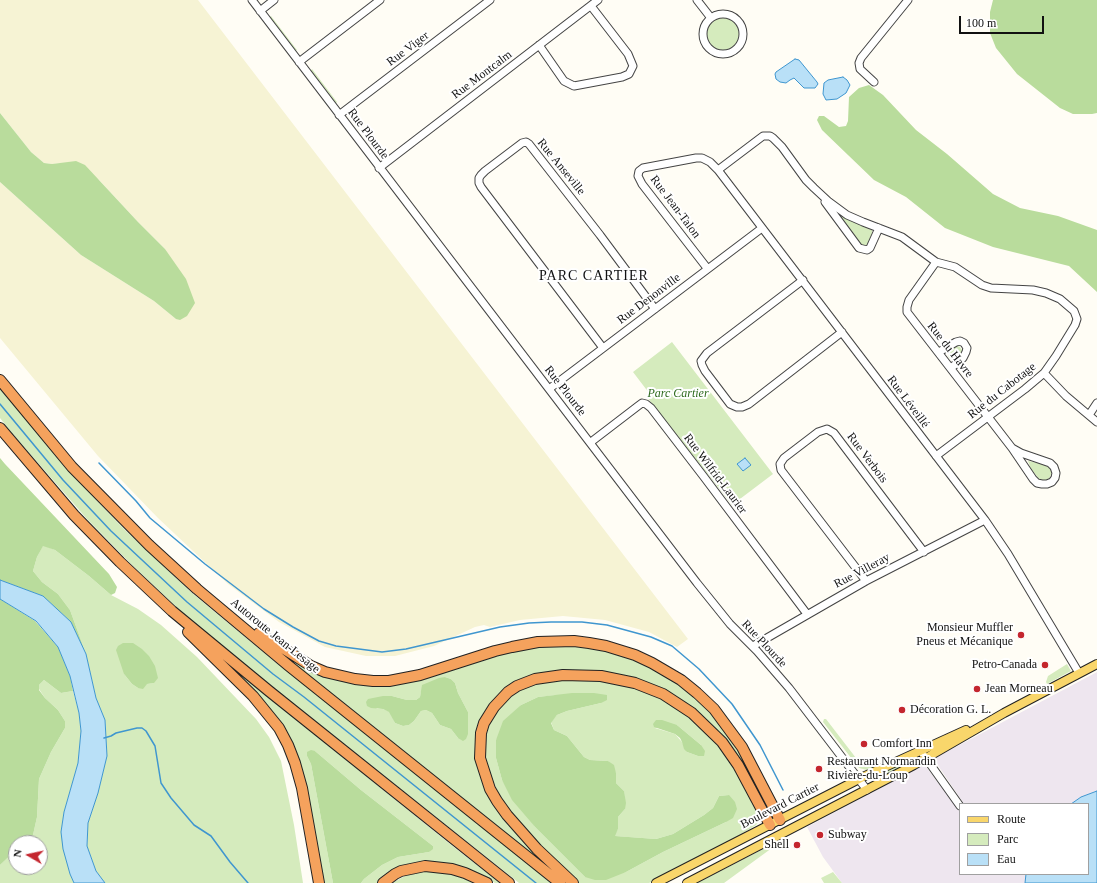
<!DOCTYPE html>
<meta charset="utf-8">
<style>
body{margin:0}
#map{position:relative;width:1097px;height:883px;overflow:hidden;background:#fffdf5;font-family:Georgia,serif}
canvas{display:block}
.legend{position:absolute;left:959px;top:803px;width:130px;height:72px;box-sizing:border-box;background:#fff;border:1px solid #a0a0a0;margin:0;padding:5px 7px;list-style:none;font-size:12px;color:#111}
.legend li{display:flex;align-items:center;gap:8px;height:20px}
.legend b{width:20px;border:1px solid #a0a0a0}
.north{position:absolute;left:8px;top:835px;width:40px;height:40px;box-sizing:border-box;background:#fff;border:1px solid #a0a0a0;border-radius:50%;rotate:279deg;font-size:11px;font-weight:700;line-height:16px;text-align:center;color:#111}
.north::after{content:'';display:block;margin:auto;width:14px;height:18px;background:#c4262e;clip-path:polygon(50% 0,100% 100%,50% 72%,0 100%)}
.scale{position:absolute;left:959px;top:16px;width:85px;height:18px;box-sizing:border-box;border:2px solid #111;border-top:0;padding-left:5px;font-size:12px;line-height:14px;white-space:nowrap;color:#111;-webkit-text-stroke:3px #fff;paint-order:stroke}
</style>
<div id="map">
<canvas width="1097" height="883"></canvas>
<ul class="legend">
<li><b style="height:5px;background:#f9d66b"></b>Route</li>
<li><b style="height:11px;background:#d5ebbd"></b>Parc</li>
<li><b style="height:11px;background:#b9e0f7"></b>Eau</li>
</ul>
<div class="north">N</div>
<div class="scale">100 m</div>
</div>
<script>
const c = document.querySelector('canvas').getContext('2d');
c.lineJoin = 'round';
function fillPath(path, color) { c.fillStyle = color; c.fill(path, 'evenodd'); }
const shape = rows => new Path2D(rows.map(r => 'M' + r).join(''));
function stroke(path, color, width, dash) { c.strokeStyle = color; c.lineWidth = width; c.lineCap = dash ? 'butt' : 'round'; c.setLineDash(dash || []); c.stroke(path); }
function write(font, color, halo, rows, align = 'center') {
  c.font = font + ' Georgia,serif'; c.lineWidth = 4; c.setLineDash([]); c.textBaseline = 'middle'; c.strokeStyle = halo; c.fillStyle = color; for (const [text, x, y, turn = 0] of rows) {
    c.save(); c.translate(x, y); c.rotate((+turn || 0) * Math.PI / 180); c.textAlign = isNaN(turn) ? turn : align; if (halo) c.strokeText(text, 0, 0); c.fillText(text, 0, 0); c.restore();
  }
}
const industrial = shape([
 [1097,672,1097,791,1081,797,1071,804,964,804,935,761,935,758],
 [924,766,927,768,960,812,960,874,1026,874,1025,883,842,883,823,857,807,827,920,767]
]);
const farmland = shape([
 [0,0,198,0,688,639,677,647,649,632,605,620,563,616,520,620,490,627,484,625,475,627,434,646,395,656,366,656,325,647,279,622,228,584,158,518,98,456,0,338,0,182,81,255,154,301,176,319,165,249,138,222,99,180,63,163,52,164,44,163,31,152,0,113]
]);
const green = shape([
 [271,16,297,50,294,52,291,45,275,23,269,18],
 '707 34a16 16 0 1 1 32 0a16 16 0 1 1-32 0Z',
 [312,69,337,102,335,104,331,96,314,75,310,72],
 [841,216,872,230,872,233,867,245,862,245,841,218],
 [672,342,773,474,732,505,646,396,649,393,633,372],
 [959,346,962,350,961,353,953,359,949,358,948,355,950,351,956,347],
 [0,389,84,487,124,529,192,593,274,661,552,883,519,883,289,700,188,618,130,563,87,519,11,432,0,418],
 [1028,461,1038,463,1049,467,1052,472,1049,479,1047,481,1040,480,1031,469],
 [43,545,55,550,89,576,111,595,138,609,161,625,197,657,256,719,269,737,281,761,294,825,303,883,105,883,96,871,87,846,88,823,98,792,107,756,105,720,96,698,86,654,70,610,58,594,42,582,33,571,37,557],
 [124,674,154,683,146,684,138,688,132,684],
 [563,645,584,646,621,655,650,666,678,682,708,708,743,755,768,805,767,806,739,758,733,748,710,724,655,688,551,673,489,707,479,770,544,860,542,862,289,659,291,657,358,684,528,647],
 [445,677,451,679,455,683,458,693,468,712,458,738,451,729,440,725,432,713,426,710,421,711,414,721,409,725,403,726,395,723,390,712,383,709,376,709,392,696,407,700,416,700,420,697,421,692],
 [1067,664,1071,671,1047,684,1046,682,1048,676],
 [236,671,455,848,500,883,495,883,483,876,436,863,378,883,361,883,364,879,382,865,398,857,429,852,433,846,361,790,315,751,307,756,311,764,333,883,324,883,301,765,235,673],
 [44,680,61,693,73,691,79,713,81,731,78,763,64,812,61,832,70,874,74,883,0,883,0,865,16,850,16,867,40,867,40,843,24,843,33,835,37,817,39,779,51,752,65,728,65,721,58,710,45,698,39,689,39,685],
 [568,680,592,680,632,686,656,695,673,704,688,715,711,735,734,766,761,817,760,820,756,825,722,846,649,883,579,883,532,837,505,804,491,779,487,766,485,751,486,737,489,725,499,707,506,700,524,688,535,684],
 [557,695,601,703,567,711,557,715,551,722,554,730,567,736,584,757,590,760,608,761,616,773,616,783,624,791,625,809,618,817,618,829,614,836,656,839,673,834,704,815,713,808,719,796,729,795,726,822,663,852,626,872,585,877,536,828,502,780,496,758,496,740,521,705,538,697],
 [677,725,701,745,698,756,687,752,682,742,675,734,655,728],
 [824,719,826,719,856,758,861,759,861,764,870,765,871,761,873,759,877,759,880,764,867,770,859,768,823,722],
 [913,758,914,760,875,780,874,777],
 [773,844,772,848,724,883,697,883],
 [432,871,444,873,457,876,474,883,392,883,405,876,419,872],
 [833,872,842,883,824,883,821,878]
]);
const forest = shape([
 [993,0,1097,0,1097,113,1092,114,1073,114,1060,108,1017,74,996,48,990,33,990,12],
 [869,85,883,95,916,130,947,154,993,194,1020,208,1058,216,1097,230,1097,292,1069,266,993,247,945,228,906,197,874,180,822,130,817,120,819,116,824,116,839,127,846,126,848,121,849,97,859,88],
 [0,113,31,152,44,163,52,164,76,161,85,165,138,222,165,249,186,279,195,303,187,316,180,320,176,319,154,301,81,255,0,182],
 [0,458,5,464,109,574,117,587,115,593,111,595,89,576,55,550,43,546,37,557,33,571,42,582,58,594,70,610,86,654,71,622,43,596,0,580],
 [0,599,35,621,58,647,70,676,73,691,61,693,44,680,39,685,39,690,45,698,58,710,65,721,65,728,51,752,39,779,37,817,33,835,24,843,16,843,16,850,0,865],
 [123,643,133,643,142,649,149,656,155,666,158,678,154,683,147,684,143,689,138,688,132,684,124,674,116,650,118,646],
 [445,677,451,679,455,683,458,693,468,712,468,734,466,739,463,741,458,738,451,729,440,725,432,713,426,710,421,711,414,721,409,725,403,726,395,723,389,712,383,709,371,708,367,706,366,702,368,699,383,696,392,696,407,700,416,700,420,697,422,685,439,678],
 [572,693,594,693,607,695,607,700,601,703,567,711,557,715,551,723,554,730,567,736,584,757,590,760,608,761,614,765,616,773,616,783,624,791,626,803,625,809,618,817,618,829,615,836,656,839,673,834,704,815,713,808,719,796,729,795,735,802,737,809,733,818,726,822,663,852,626,872,606,880,595,880,585,877,536,828,512,800,502,780,496,758,496,740,503,721,521,705,538,697],
 [656,720,662,720,677,725,701,745,705,751,704,756,698,756,687,752,684,749,682,742,680,738,675,734,654,727,653,724],
 [311,750,315,751,361,790,433,846,433,849,429,852,398,857,382,865,364,879,361,883,333,883,311,764,307,756,307,752]
]);
const water = shape([
 [795,59,799,60,817,82,818,84,815,88,804,88,794,78,790,80,786,83,780,82,776,79,775,74,776,72,795,59],
 [843,77,847,80,850,85,846,93,837,99,826,100,823,94,824,83,828,80,843,77],
 [745,458,751,465,743,471,737,464,745,458],
 [0,580,43,596,71,622,86,654,96,698,105,720,107,756,98,793,88,823,87,846,96,871,105,883,74,883,70,874,63,849,61,832,64,812,78,763,81,731,79,713,70,676,58,647,36,621,0,599,0,580],
 [1097,791,1097,883,1025,883,1026,874,1088,874,1088,804,1071,804,1081,797,1097,791]
]);
const stream = shape([
 [0,404,63,480,111,531,187,602,273,674,304,697,536,883],
 [99,463,136,501,150,518,205,564,264,609,293,627,319,641,336,646,382,652,406,649,500,627,529,623,551,622,582,622,607,625,651,637,672,646,699,669,732,704,760,745,783,790],
 [104,738,111,736,116,733,137,728,142,728,146,731,155,746,161,783,171,798,194,825,211,836,230,862,248,883]
]);
const minor = shape([
 [252,0,697,583,730,624,757,651,789,688,867,790],
 [697,0,711,18],
 [260,11,274,0],
 '703 34a20 20 0 1 1 40 0a20 20 0 1 1-40 0Z',
 [539,45,564,81,574,86,622,77,629,74,633,66,628,54,591,6],
 [299,62,380,0],
 [874,82,860,69,859,63,861,58,908,0],
 [339,115,490,0],
 [379,168,598,0],
 [718,170,759,139,763,136,770,136,773,138,782,147,806,180,814,188,828,201,847,215,863,222,902,237,936,262,955,267,982,285,991,288,1033,290,1046,293,1060,299,1074,311,1077,319,1075,325,1056,356,1044,373,1025,389,936,456],
 [825,202,859,248,867,250,870,248,879,228],
 [936,262,909,300,907,307,907,312,1012,448,1033,479,1037,483,1042,484,1047,484,1052,482,1055,478,1056,473,1054,467,1050,463,1021,453,1012,448],
 [707,268,642,184,638,176,639,171,643,168,696,158,702,158,710,162,718,170,985,520,1008,554,1079,673],
 [803,280,707,353,701,361,702,365,705,371,730,404,737,407,742,407,749,404,842,332],
 [603,348,481,187,479,183,479,178,481,175,485,171,522,143,526,142,529,144,600,235,655,309],
 [939,352,956,342,960,341,964,343,967,348,966,352,963,358,951,368],
 [1044,373,1066,396,1097,422],
 [549,389,762,228],
 [1089,415,1097,403],
 [591,442,638,406,642,403,646,404,651,408,704,477,807,614],
 [866,581,781,470,780,464,784,458,818,432,827,429,834,433,924,552],
 [753,646,866,581,985,520],
 [923,754,960,806]
]);
const major = shape([
 [656,883,865,776,966,730],
 [687,883,914,765,1004,713,1097,664]
]);
const highway = shape([
 [0,380,72,467,149,545,197,589,289,666,560,883],
 [0,428,74,515,120,562,172,611,269,691,509,883],
 [188,632,253,696,279,728,288,745,295,763,302,788,319,883],
 [259,633,311,666,325,672,355,679,373,681,389,681,420,675,495,651,512,647,538,642,574,641,589,643,606,646,635,655,652,663,681,680,697,693,714,709,742,747,780,820],
 [383,883,395,874,401,871,425,866,452,869,465,873,487,883],
 [573,883,537,849,507,815,497,801,490,789,480,758,481,733,484,723,494,707,508,692,517,686,535,679,563,675,601,676,635,683,663,694,692,713,722,742,738,765,770,825]
]);
const markers = [
 [1021,635,4,"#c4262e"],
 [1045,665,4,"#c4262e"],
 [977,689,4,"#c4262e"],
 [902,710,4,"#c4262e"],
 [864,744,4,"#c4262e"],
 [819,769,4,"#c4262e"],
 [820,835,4,"#c4262e"],
 [797,845,4,"#c4262e"]
];
const streetNames = [
 ["Rue Viger",408,49,-37],
 ["Rue Montcalm",482,75,-37],
 ["Rue Plourde",368,134,53],
 ["Rue Anseville",561,167,51],
 ["Rue Jean-Talon",675,207,53],
 ["Rue Denonville",649,299,-37],
 ["Rue du Havre",950,350,52],
 ["Rue Plourde",565,391,52],
 ["Rue du Cabotage",1002,391,-38],
 ["Rue Léveillé",908,402,53],
 ["Rue Verbois",867,458,53],
 ["Rue Wilfrid-Laurier",715,474,53],
 ["Rue Villeray",862,571,-28],
 ["Autoroute Jean-Lesage",275,636,39],
 ["Rue Plourde",764,644,47],
 ["Boulevard Cartier",780,806,-27]
];
const parkNames = [
 ["Parc Cartier",678,394]
];
const poiNames = [
 ["Monsieur Muffler",1013,628,"right"],
 ["Pneus et Mécanique",1013,642,"right"],
 ["Petro-Canada",1037,665,"right"],
 ["Jean Morneau",985,689],
 ["Décoration G. L.",910,710],
 ["Comfort Inn",872,744],
 ["Restaurant Normandin",827,762],
 ["Rivière-du-Loup",827,776],
 ["Subway",828,835],
 ["Shell",789,845,"right"]
];
const quarterNames = [
 ["PARC CARTIER",594,276]
];
fillPath(industrial, '#eee6ef');
fillPath(farmland, '#f6f3d4');
fillPath(green, '#d5ebbd');
fillPath(forest, '#b9dc9c');
fillPath(water, '#b9e0f7');
stroke(water, '#3f96cf', 1);
stroke(stream, '#3f96cf', 1.5);
stroke(minor, '#444', 9);
stroke(major, '#222', 10);
stroke(highway, '#222', 12);
stroke(minor, '#fff', 7);
stroke(major, '#f9d66b', 8);
stroke(highway, '#f5a25d', 10);
for (const [x, y, r, color] of markers) { const dot = new Path2D(); dot.arc(x, y, r, 0, 2 * Math.PI); c.fillStyle = color; c.fill(dot); stroke(dot, '#fff', 1.5); }
write('12px', '#111', '#fff', streetNames);
write('italic 12px', '#2f6b1f', '#fff', parkNames);
write('12px', '#111', '#fff', poiNames, 'left');
c.letterSpacing = '1px';
write('14px', '#111', '#fff', quarterNames);
c.letterSpacing = '0px';
</script>
